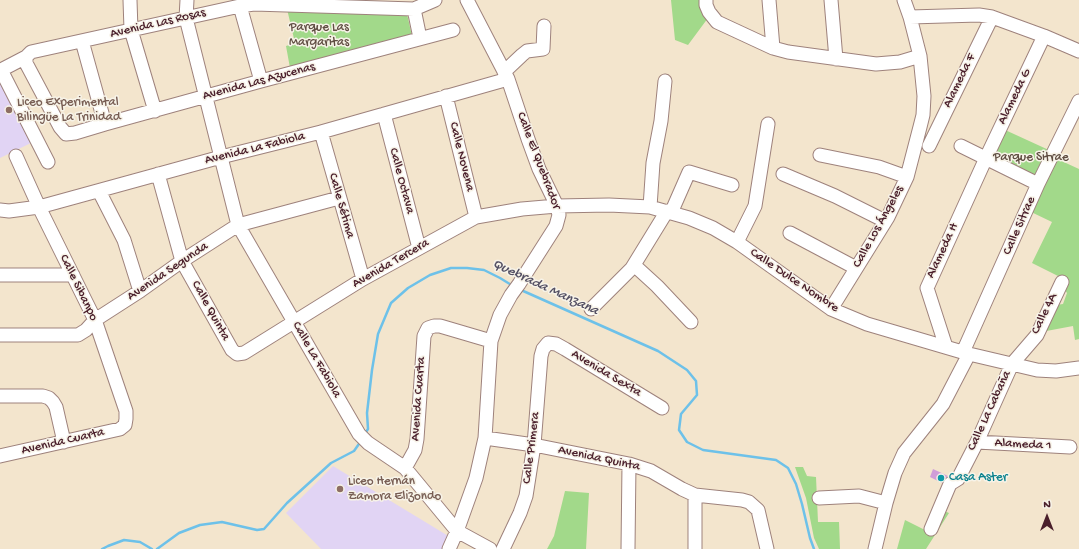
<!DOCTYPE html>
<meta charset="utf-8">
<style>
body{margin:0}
#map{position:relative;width:1079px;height:549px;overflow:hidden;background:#f3e5cd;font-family:"Gochi Hand",sans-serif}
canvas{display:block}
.north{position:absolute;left:1027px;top:497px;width:40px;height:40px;-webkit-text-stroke:3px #f7f3e8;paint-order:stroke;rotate:0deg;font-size:11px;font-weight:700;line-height:16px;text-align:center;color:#4a1f2b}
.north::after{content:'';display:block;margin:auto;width:14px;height:18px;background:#4a1f2b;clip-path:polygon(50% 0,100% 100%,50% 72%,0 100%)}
</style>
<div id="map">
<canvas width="1079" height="549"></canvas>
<div class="north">N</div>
</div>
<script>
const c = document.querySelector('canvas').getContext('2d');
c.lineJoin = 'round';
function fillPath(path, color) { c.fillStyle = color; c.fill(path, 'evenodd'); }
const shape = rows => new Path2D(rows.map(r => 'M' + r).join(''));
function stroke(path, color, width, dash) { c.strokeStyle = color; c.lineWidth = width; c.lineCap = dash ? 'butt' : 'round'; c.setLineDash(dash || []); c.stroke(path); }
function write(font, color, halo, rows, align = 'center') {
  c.font = font + ' "Gochi Hand",sans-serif'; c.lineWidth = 3; c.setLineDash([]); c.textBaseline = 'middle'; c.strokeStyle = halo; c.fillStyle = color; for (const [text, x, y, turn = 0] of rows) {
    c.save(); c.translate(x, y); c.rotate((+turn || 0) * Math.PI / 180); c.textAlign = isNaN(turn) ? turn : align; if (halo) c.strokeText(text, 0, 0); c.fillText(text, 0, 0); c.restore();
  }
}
const built = shape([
 [0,79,35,141,0,158],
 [333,466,450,537,444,549,321,549,286,513]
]);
const green = shape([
 [671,0,702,0,708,18,688,45,675,40],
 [287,9,407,14,412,36,290,68,286,46,295,43],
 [1003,129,1051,151,1038,179,990,156],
 [1055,158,1079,169,1079,339,1075,340,1073,326,1041,332,1056,305,1063,304,1067,293,1064,289,1060,277,1032,263,1052,222,1029,211],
 [795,467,803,467,807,476,816,477,818,522,839,522,840,549,819,549,814,538,806,498],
 [565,491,589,493,586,549,547,549,554,536],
 [942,510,949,513,926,549,897,549,905,520,931,533]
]);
const stream = shape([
 [521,290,658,351,687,370,696,381,697,395,681,414,679,430,687,442,703,450,776,460,788,468,796,484,802,504,810,538,814,549],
 [364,435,368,429,367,413,372,370,378,334,391,303,408,288,430,275,451,268,467,268,484,270,500,278,513,286],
 [102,549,108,546,124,540,140,542,152,549],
 [157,549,179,533,200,525,222,522,257,530,264,529,287,503,331,463,354,451,361,441]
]);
const building = shape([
 [933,469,948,476,942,483,930,477]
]);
const minor = shape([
 [130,0,131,30,155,111],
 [187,0,186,18,238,225,359,434,368,443,405,468,457,531,490,549],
 [706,0,706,5,709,12,717,22,773,48,788,52,876,64,900,62,920,56],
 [769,0,773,48],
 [831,0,836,59],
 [240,6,261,81],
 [414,9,420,38],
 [910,17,979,15,992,17,1044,36,1079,51],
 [82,41,105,124],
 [26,57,26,63,60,127,66,134,75,133,105,124,261,81,453,30],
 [504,72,522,55,527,51,543,49,544,26],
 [446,96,476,217],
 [384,114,419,248],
 [321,132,363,279],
 [929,146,992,17],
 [961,146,1038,184],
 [820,155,879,167,907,177],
 [48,162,1,70,26,57,31,52,240,6,254,4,414,9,435,0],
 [158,174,182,261,232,350,237,354,244,353,363,279,476,217,522,209,557,206,609,205,650,207,689,218,713,228,737,242,831,309,867,324,969,354,1037,370,1056,371,1079,368],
 [783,174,835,196,885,221],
 [99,191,124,240,140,291],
 [650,207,653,163,661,121,665,81],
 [0,210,9,211,39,207,221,157,321,132,508,79],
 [671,213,689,172,732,185],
 [790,233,856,268],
 [737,242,755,206,768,124],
 [634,265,657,286,691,322],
 [0,275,73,275],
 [591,309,632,268,667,211],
 [831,309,888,217,907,177,920,127,923,115,924,96,920,56,910,17,904,0],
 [0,335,78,335,86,330,95,320,140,291,182,261,238,225,339,198],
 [946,347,927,288,986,158,1044,36],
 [963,352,1038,184,1079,101],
 [0,396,43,396,49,398,53,402,56,407,64,442],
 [485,438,534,445,629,464,651,471,682,489,695,495,742,500,749,502,758,510,767,549],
 [977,442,1070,447],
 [0,456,120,429,125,425,126,419,126,411,95,320,39,207,16,156],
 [405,468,415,450,417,439,424,336,428,328,434,326,440,326,491,341],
 [695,495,695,549],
 [819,498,859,496,886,503],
 [931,529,950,484,958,479,977,442,1012,364,1037,335,1062,282],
 [449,549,457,531,476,478,485,438,491,341,500,315,511,295,519,284,556,226,559,215,557,206,539,169,528,139,508,79,467,0],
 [503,549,520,513,526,496,534,445,541,356,543,349,548,343,556,344,565,349,662,408],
 [628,549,629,464],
 [875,549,886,503,895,473,904,453,943,404,969,354]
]);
const markers = [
 [9,110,4,"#8d6e63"],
 [941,478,4,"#0f9aa8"],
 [340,489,4,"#8d6e63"]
];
const streetNames = [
 ["Avenida Las Rosas",158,24,-13],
 ["Alameda F",960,81,-64],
 ["Avenida Las Azucenas",259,82,-15],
 ["Alameda G",1015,97,-64],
 ["Avenida La Fabiola",255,149,-14],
 ["Calle Novena",461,157,76],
 ["Calle El Quebrador",538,161,69],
 ["Calle Octava",401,181,75],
 ["Calle Sétima",341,206,74],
 ["Calle Sitrae",1020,226,-66],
 ["Calle Los Ángeles",879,227,-61],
 ["Alameda H",943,251,-65],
 ["Avenida Tercera",391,264,-30],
 ["Avenida Segunda",168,272,-34],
 ["Calle Dulce Nombre",794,281,34],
 ["Calle Sibanpo",78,288,64],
 ["Calle Quinta",210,311,61],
 ["Calle 4A",1045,314,-64],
 ["Calle La Fabiola",316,360,60],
 ["Avenida Sexta",606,374,31],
 ["Avenida Cuarta",419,399,-86],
 ["Calle La Cabaña",990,411,-65],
 ["Avenida Cuarta",63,442,-13],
 ["Alameda 1",1023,445,3],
 ["Calle Primera",532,448,-83],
 ["Avenida Quinta",599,459,12]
];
const parkNames = [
 ["Parque Las",319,28],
 ["Margaritas",319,43],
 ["Parque Sitrae",1031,158]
];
const educationNames = [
 ["Liceo Experimental",17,103],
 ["Bilingüe La Trinidad",17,118],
 ["Liceo Hernán",348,482],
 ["Zamora Elizondo",348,497]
];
const cultureNames = [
 ["Casa Aster",949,478]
];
const waterNames = [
 ["Quebrada Manzana",545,288,25]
];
fillPath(built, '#e1d4f4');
fillPath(green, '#a2d98a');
stroke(stream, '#6dc1e9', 2.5);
fillPath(building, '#d09ed8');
stroke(minor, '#9e827c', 15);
stroke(minor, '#fff', 13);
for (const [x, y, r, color] of markers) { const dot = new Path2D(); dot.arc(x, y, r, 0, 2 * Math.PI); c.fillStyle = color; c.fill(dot); stroke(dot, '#f7f3e8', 1.5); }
write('13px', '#4a1f2b', '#f7f3e8', streetNames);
write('13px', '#604e43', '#f7f3e8', parkNames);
write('13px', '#785e54', '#f7f3e8', educationNames, 'left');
write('13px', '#0d838f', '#f7f3e8', cultureNames, 'left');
write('italic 14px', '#545064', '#f7f3e8', waterNames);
</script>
